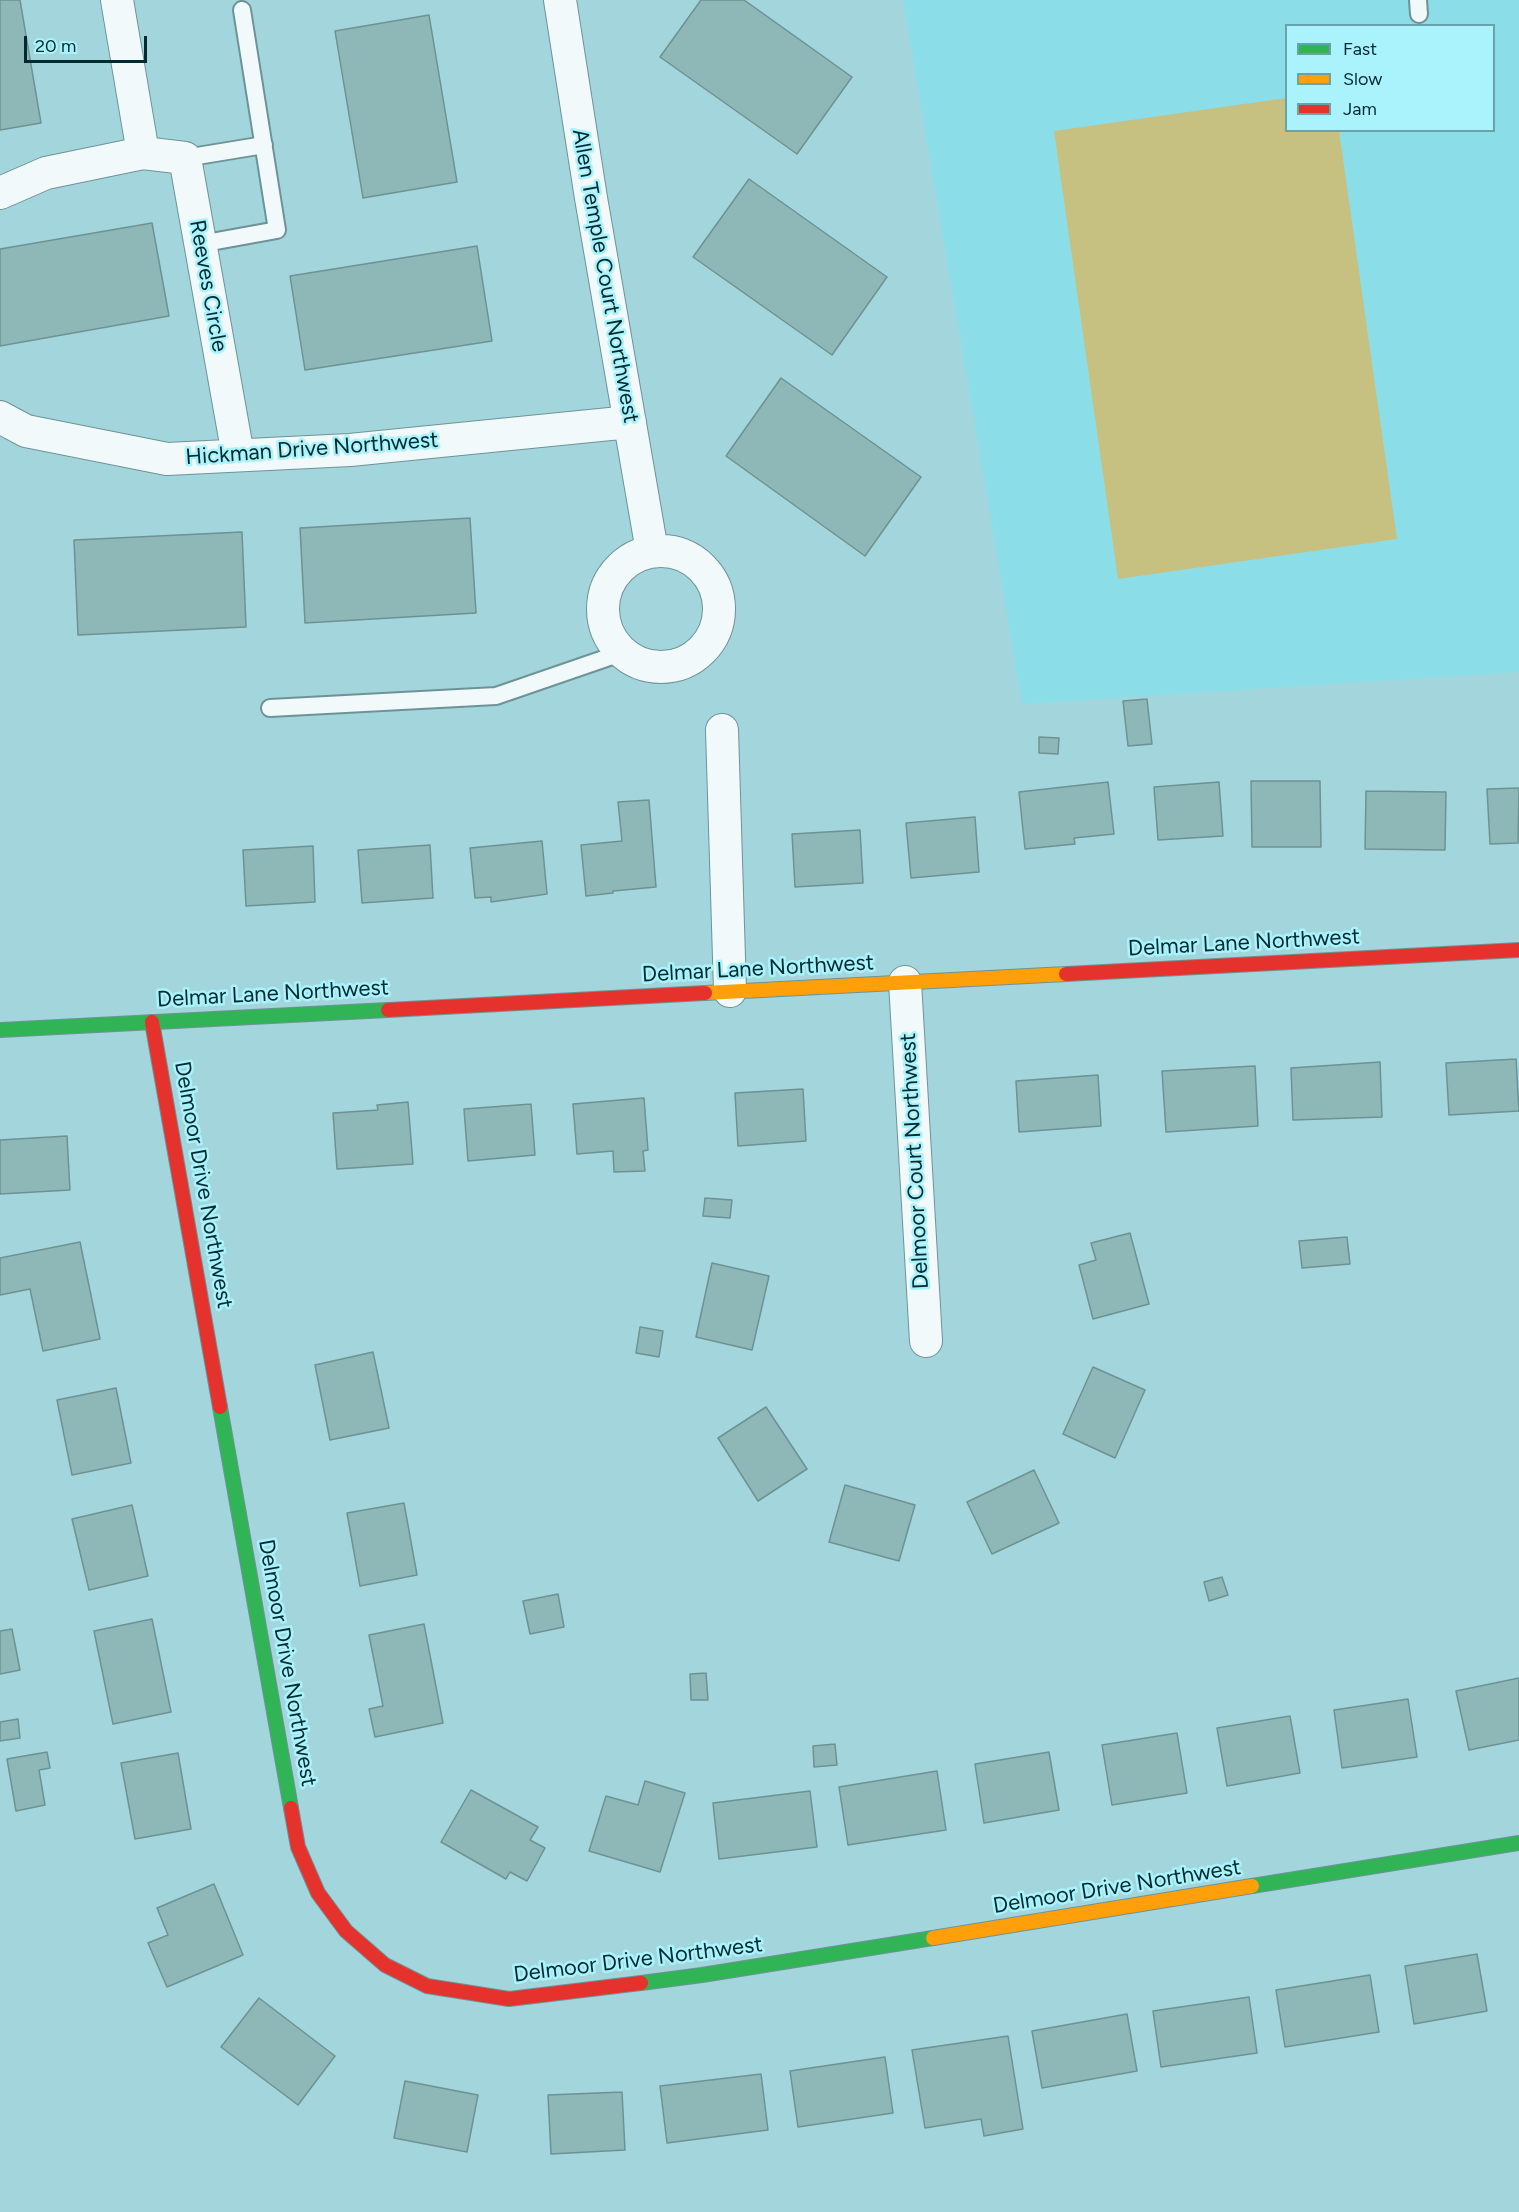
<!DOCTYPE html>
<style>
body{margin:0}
#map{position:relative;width:1519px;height:2212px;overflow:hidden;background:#a3d6dc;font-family:Figtree,sans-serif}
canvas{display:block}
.legend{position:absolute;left:1285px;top:24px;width:210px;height:108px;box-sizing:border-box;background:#aaf3fc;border:2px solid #66a3aa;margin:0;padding:8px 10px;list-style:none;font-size:18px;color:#002b30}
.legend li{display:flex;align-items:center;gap:12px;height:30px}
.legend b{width:30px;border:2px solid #66a3aa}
.scale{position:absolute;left:24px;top:36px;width:123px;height:27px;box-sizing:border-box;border:3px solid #002b30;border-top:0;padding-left:8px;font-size:18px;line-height:21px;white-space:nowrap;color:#002b30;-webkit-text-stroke:4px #aaf3fc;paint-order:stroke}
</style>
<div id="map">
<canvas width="1519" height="2212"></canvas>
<ul class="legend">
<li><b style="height:8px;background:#30b455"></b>Fast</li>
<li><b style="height:8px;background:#ff9f0a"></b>Slow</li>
<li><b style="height:8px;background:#e5322d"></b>Jam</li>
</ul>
<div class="scale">20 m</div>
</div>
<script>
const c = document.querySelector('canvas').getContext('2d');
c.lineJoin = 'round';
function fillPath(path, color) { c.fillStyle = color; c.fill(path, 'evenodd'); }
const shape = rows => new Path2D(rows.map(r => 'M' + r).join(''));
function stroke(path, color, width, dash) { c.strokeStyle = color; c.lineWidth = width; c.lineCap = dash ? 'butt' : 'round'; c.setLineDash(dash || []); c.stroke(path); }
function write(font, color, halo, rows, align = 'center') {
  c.font = font + ' Figtree,sans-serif'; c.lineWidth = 5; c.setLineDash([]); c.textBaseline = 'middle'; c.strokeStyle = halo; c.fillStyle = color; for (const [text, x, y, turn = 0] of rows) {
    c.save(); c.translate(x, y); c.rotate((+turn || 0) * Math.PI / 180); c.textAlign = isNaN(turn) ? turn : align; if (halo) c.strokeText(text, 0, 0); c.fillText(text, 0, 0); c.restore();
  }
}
const built = shape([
 [903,0,1519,0,1519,672,1022,704],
 [1286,26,1494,26,1494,130,1286,130]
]);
const green = shape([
 [1286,98,1286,130,1339,131,1397,539,1118,579,1054,131]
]);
const building = shape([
 [0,0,20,0,41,123,0,130,0,0],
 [701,0,744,0,852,77,797,154,660,57,701,0],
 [429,15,457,182,363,198,335,31,429,15],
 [749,179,887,277,832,355,693,257,749,179],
 [152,223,169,316,0,346,0,249,152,223],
 [477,246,492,341,305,370,290,276,477,246],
 [781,378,921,477,865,556,726,456,781,378],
 [470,518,476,613,305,623,300,528,470,518],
 [242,532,246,627,78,635,74,540,242,532],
 [1147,699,1152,744,1128,746,1123,701,1147,699],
 [1039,737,1059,738,1058,754,1039,753,1039,737],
 [1251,781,1320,781,1321,847,1252,847,1251,781],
 [1108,782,1114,834,1074,838,1075,844,1025,849,1019,792,1108,782],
 [1219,782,1223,836,1158,840,1154,787,1219,782],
 [1519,788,1518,843,1490,844,1487,789,1519,788],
 [1366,791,1446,792,1445,850,1365,849,1366,791],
 [649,800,656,887,613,891,613,893,586,896,581,845,622,841,618,802,649,800],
 [975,817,979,872,911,878,906,823,975,817],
 [860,830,863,883,795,887,792,834,860,830],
 [542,841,547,894,491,902,491,897,475,898,470,848,542,841],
 [430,845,433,898,362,903,358,850,430,845],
 [313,846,315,902,246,906,243,850,313,846],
 [1516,1059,1519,1111,1449,1115,1446,1063,1516,1059],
 [1380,1062,1382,1117,1293,1120,1291,1068,1380,1062],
 [1255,1066,1258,1126,1166,1132,1162,1071,1255,1066],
 [1098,1075,1101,1126,1019,1132,1016,1081,1098,1075],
 [803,1089,806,1141,738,1146,735,1093,803,1089],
 [644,1098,648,1150,643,1151,645,1171,614,1172,613,1151,577,1154,573,1104,644,1098],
 [408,1102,413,1164,337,1169,333,1113,378,1110,377,1105,408,1102],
 [531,1104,535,1155,468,1161,464,1109,531,1104],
 [67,1136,70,1190,0,1194,0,1140,67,1136],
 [705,1198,732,1200,730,1218,703,1216,705,1198],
 [1130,1233,1149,1304,1093,1319,1079,1265,1096,1260,1091,1243,1130,1233],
 [1347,1237,1350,1264,1302,1268,1299,1241,1347,1237],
 [80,1242,100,1339,43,1351,30,1289,0,1295,0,1258,80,1242],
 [712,1263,769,1276,752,1350,696,1337,712,1263],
 [640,1327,663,1331,659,1357,636,1353,640,1327],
 [373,1352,389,1428,330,1440,315,1365,373,1352],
 [1093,1367,1145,1390,1115,1458,1063,1434,1093,1367],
 [116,1388,131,1463,72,1475,57,1400,116,1388],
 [766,1407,807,1469,758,1501,718,1438,766,1407],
 [1034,1470,1059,1523,992,1554,967,1502,1034,1470],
 [845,1485,915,1505,899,1561,829,1542,845,1485],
 [404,1503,417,1575,360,1586,347,1513,404,1503],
 [132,1505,148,1576,89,1590,72,1519,132,1505],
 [1222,1577,1228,1595,1209,1601,1204,1582,1222,1577],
 [558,1594,564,1627,530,1634,523,1601,558,1594],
 [152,1619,171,1712,113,1724,94,1631,152,1619],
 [424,1624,443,1723,375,1737,369,1709,383,1706,369,1635,424,1624],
 [12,1629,20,1670,0,1674,0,1631,12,1629],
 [706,1673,708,1700,691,1700,690,1674,706,1673],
 [1519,1678,1519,1740,1469,1750,1456,1691,1519,1678],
 [1408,1699,1417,1757,1342,1768,1334,1710,1408,1699],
 [1290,1716,1300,1773,1227,1786,1217,1728,1290,1716],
 [18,1719,20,1738,0,1741,0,1722,18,1719],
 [1177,1733,1187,1793,1112,1805,1102,1745,1177,1733],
 [835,1744,837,1765,814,1767,813,1746,835,1744],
 [47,1752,50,1768,39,1770,45,1805,16,1811,7,1759,47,1752],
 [1049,1752,1059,1810,984,1823,975,1764,1049,1752],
 [178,1753,191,1829,135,1839,121,1763,178,1753],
 [937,1771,946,1830,848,1845,839,1787,937,1771],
 [645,1781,685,1793,660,1872,589,1851,606,1796,638,1805,645,1781],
 [471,1790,538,1827,530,1840,545,1848,527,1881,510,1872,506,1879,441,1842,471,1790],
 [810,1791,817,1847,719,1859,713,1803,810,1791],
 [214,1884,243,1955,167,1987,148,1943,168,1935,157,1908,214,1884],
 [1477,1954,1487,2011,1414,2024,1405,1966,1477,1954],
 [1370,1975,1379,2032,1285,2047,1276,1990,1370,1975],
 [1249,1997,1257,2053,1161,2067,1153,2011,1249,1997],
 [259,1998,335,2056,298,2105,221,2047,259,1998],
 [1127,2014,1137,2071,1042,2088,1032,2031,1127,2014],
 [1008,2036,1023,2129,984,2136,981,2119,925,2128,912,2050,1008,2036],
 [885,2057,893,2113,798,2127,790,2071,885,2057],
 [761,2074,768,2130,667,2143,660,2086,761,2074],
 [405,2081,478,2095,467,2152,394,2138,405,2081],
 [622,2092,625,2150,551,2154,548,2095,622,2092]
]);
const lane = shape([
 [1418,0,1419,14],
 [185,158,264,145],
 [200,244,277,230,242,10],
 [270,708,496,696,621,653]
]);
const street = shape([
 [117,0,143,153,185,158,238,455],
 [560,0,591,198,652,551],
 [0,193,46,173,143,153],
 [0,417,26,431,167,459,350,450,630,422],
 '603 609a58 58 0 1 1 116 0a58 58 0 1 1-116 0Z',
 [722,730,730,991],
 [905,982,926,1341]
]);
const fast = shape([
 [0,1030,388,1010],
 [220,1407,291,1808],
 [1252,1886,1519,1843],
 [641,1983,702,1975,933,1938]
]);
const slow = shape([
 [705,993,1066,974],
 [933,1938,1252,1886]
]);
const jam = shape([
 [1066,974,1519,950],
 [388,1010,705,993],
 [152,1022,220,1407],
 [291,1808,298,1847,318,1893,346,1931,385,1965,427,1986,509,1999,641,1983]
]);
const streetNames = [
 ["Allen Temple Court Northwest",605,276,80],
 ["Reeves Circle",208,286,80],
 ["Hickman Drive Northwest",312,449,-4],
 ["Delmar Lane Northwest",1244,943,-3],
 ["Delmar Lane Northwest",758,969,-3],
 ["Delmar Lane Northwest",273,994,-3],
 ["Delmoor Court Northwest",915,1161,-93],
 ["Delmoor Drive Northwest",203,1185,80],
 ["Delmoor Drive Northwest",287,1663,80],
 ["Delmoor Drive Northwest",1117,1887,-9],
 ["Delmoor Drive Northwest",638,1960,-7]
];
fillPath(built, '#8bdee7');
fillPath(green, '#c6c180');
fillPath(building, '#8eb7b8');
stroke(building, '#6e9293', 1.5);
stroke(lane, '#6e9397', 20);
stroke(street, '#6e9397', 34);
stroke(fast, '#6e9397', 16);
stroke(slow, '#6e9397', 16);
stroke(jam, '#6e9397', 16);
stroke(lane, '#f1f9fa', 16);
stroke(street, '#f1f9fa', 32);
stroke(fast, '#30b455', 14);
stroke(slow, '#ff9f0a', 14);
stroke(jam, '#e5322d', 14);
write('22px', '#002b30', '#aaf3fc', streetNames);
</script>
